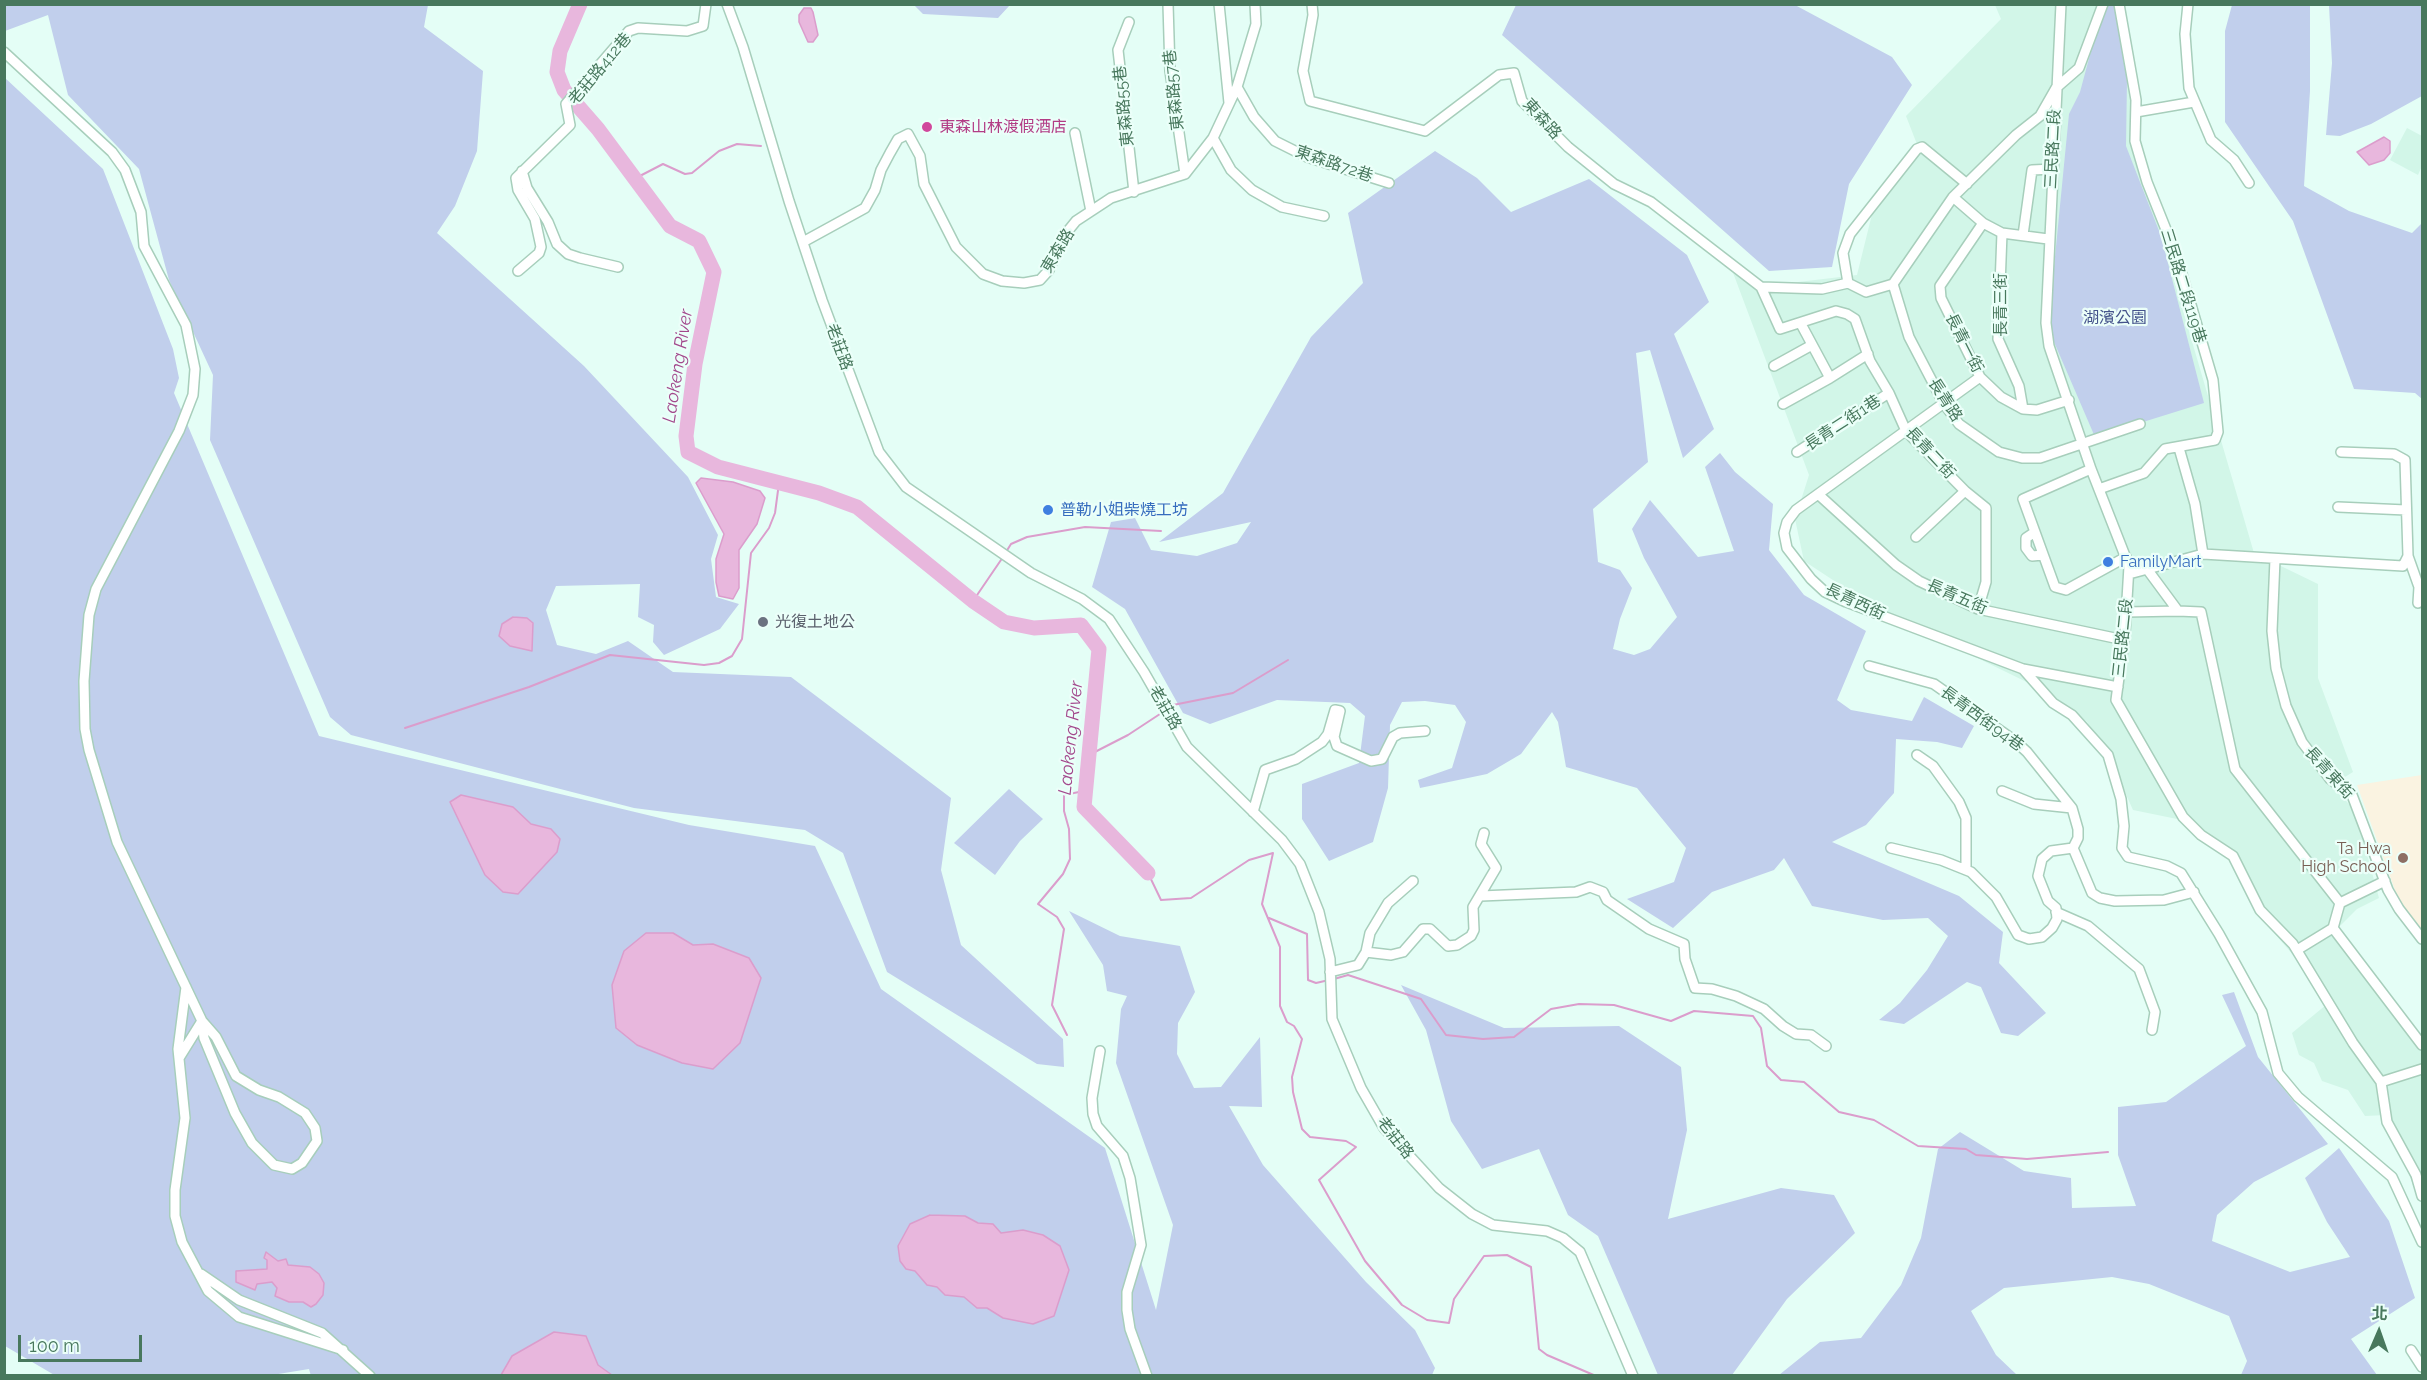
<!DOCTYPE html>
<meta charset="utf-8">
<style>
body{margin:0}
#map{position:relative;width:2427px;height:1380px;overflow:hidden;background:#e4fef6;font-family:Raleway,"Noto Sans TC",sans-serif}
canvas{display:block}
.frame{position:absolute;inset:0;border:6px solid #48785d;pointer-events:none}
.north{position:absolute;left:2349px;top:1302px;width:60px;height:60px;-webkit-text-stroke:4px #ebfff9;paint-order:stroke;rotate:2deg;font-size:16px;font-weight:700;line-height:24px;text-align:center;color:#48785d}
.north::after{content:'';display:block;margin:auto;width:21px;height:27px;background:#48785d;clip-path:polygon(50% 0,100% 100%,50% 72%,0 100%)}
.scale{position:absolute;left:18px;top:1335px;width:124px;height:27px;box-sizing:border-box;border:3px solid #48785d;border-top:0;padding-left:8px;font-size:18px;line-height:21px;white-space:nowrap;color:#48785d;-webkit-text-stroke:4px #ebfff9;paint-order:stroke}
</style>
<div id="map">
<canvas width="2427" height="1380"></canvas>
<div class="frame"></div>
<div class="north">北</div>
<div class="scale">100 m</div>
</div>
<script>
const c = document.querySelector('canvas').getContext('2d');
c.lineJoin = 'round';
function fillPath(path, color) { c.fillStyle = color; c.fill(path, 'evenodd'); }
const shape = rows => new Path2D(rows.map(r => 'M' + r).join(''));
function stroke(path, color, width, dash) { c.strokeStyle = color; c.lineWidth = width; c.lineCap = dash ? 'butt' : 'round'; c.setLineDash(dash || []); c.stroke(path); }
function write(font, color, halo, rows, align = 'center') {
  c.font = font + ' Raleway,"Noto Sans TC",sans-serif'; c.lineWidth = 4.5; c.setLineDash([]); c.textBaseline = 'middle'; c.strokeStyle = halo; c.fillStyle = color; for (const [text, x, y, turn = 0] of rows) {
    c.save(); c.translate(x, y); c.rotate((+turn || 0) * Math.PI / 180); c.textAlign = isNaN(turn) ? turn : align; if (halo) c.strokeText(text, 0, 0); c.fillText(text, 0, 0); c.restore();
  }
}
const residential = shape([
 [1995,5,2114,5,2145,181,2254,553,2318,584,2318,678,2353,772,2332,785,2355,811,2379,898,2357,909,2337,929,2422,1042,2422,1195,2417,1196,2387,1115,2365,1116,2348,1090,2322,1081,2314,1063,2299,1055,2292,1033,2332,1000,2262,919,2235,862,2182,820,2133,810,2107,752,2087,722,2045,691,1877,609,1804,561,1795,519,1809,475,1732,270,1773,285,1857,275,1875,202,1920,152,1906,116,2001,19],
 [2407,128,2422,136,2422,166,2418,175,2390,160]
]);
const education = shape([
 [2422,775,2422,930,2400,904,2357,785]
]);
const green = shape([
 [5,5,428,5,424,27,483,71,477,151,455,206,437,233,584,366,688,477,718,535,711,559,716,597,739,604,720,629,664,655,653,642,654,625,638,617,640,584,556,586,546,610,557,645,596,654,628,641,673,672,791,677,951,798,941,870,961,945,1063,1039,1064,1067,1037,1064,887,972,843,853,805,830,634,808,351,735,330,717,210,440,213,375,169,280,139,169,68,95,48,15,5,31],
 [914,5,1010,5,998,18,923,14],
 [1516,5,1795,5,1892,57,1912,85,1849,184,1832,267,1769,271,1502,35],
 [2108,5,2114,5,2127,81,2126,146,2161,236,2204,403,2095,437,2048,328,2069,114,2080,92,2094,40],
 [2232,5,2310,5,2310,91,2304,186,2349,211,2412,233,2422,223,2422,399,2415,393,2354,389,2293,221,2225,122,2225,31],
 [2329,5,2422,5,2422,96,2371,124,2340,136,2326,135,2332,63],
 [4,77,103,169,173,349,179,378,174,393,319,736,689,825,815,846,881,989,1105,1148,1156,1310,1173,1225,1116,1063,1121,1009,1127,996,1107,991,1103,965,1069,911,1120,936,1180,946,1195,992,1178,1023,1177,1054,1194,1088,1221,1087,1260,1037,1262,1107,1229,1106,1263,1165,1366,1282,1415,1330,1435,1368,1432,1375,311,1376,309,1369,266,1376,56,1376,5,1346],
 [1435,151,1477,178,1511,212,1589,179,1687,255,1709,302,1674,334,1714,429,1683,458,1650,350,1636,353,1648,462,1593,509,1598,562,1620,570,1632,588,1620,619,1613,649,1634,655,1650,649,1677,617,1644,558,1632,529,1650,500,1698,557,1734,551,1705,467,1720,453,1735,472,1773,504,1769,550,1804,595,1866,631,1837,700,1851,710,1912,721,1924,697,1974,726,1962,748,1937,742,1896,739,1894,793,1866,825,1832,842,1959,896,2003,932,1999,963,2046,1013,2018,1036,2001,1033,1981,987,1967,982,1904,1024,1879,1020,1900,1003,1927,970,1948,936,1928,918,1883,920,1812,906,1784,858,1774,870,1712,892,1673,928,1627,899,1674,882,1686,848,1637,788,1566,767,1558,722,1552,712,1521,754,1487,774,1420,788,1418,780,1452,768,1466,722,1455,705,1425,701,1402,702,1390,725,1388,788,1373,842,1329,861,1302,819,1302,784,1359,763,1365,716,1350,703,1277,700,1210,724,1183,713,1125,609,1092,587,1111,522,1135,518,1151,550,1197,556,1237,543,1251,522,1159,542,1223,493,1311,337,1363,283,1348,213],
 [1009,789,1043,819,1020,841,995,875,954,843],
 [1401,985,1504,1028,1619,1026,1681,1067,1687,1130,1668,1219,1781,1188,1834,1195,1855,1233,1787,1299,1732,1375,1658,1375,1598,1236,1568,1215,1539,1149,1482,1169,1451,1121,1426,1030],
 [2234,992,2258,1057,2328,1144,2254,1182,2217,1215,2212,1241,2290,1272,2350,1257,2327,1222,2305,1178,2339,1148,2389,1221,2415,1298,2351,1339,2377,1375,2241,1375,2247,1361,2229,1316,2149,1284,2112,1277,2004,1288,1971,1311,1996,1355,2017,1375,1779,1375,1820,1342,1861,1338,1901,1285,1921,1238,1938,1149,1960,1132,2024,1171,2071,1178,2072,1208,2136,1206,2118,1155,2118,1107,2166,1102,2246,1046,2222,995]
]);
const water = shape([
 [804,8,811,8,813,12,818,35,813,42,808,42,799,22,799,15,804,8],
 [2384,137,2390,141,2390,153,2384,160,2369,165,2357,152,2384,137],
 [701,478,733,482,760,491,765,498,757,524,739,550,739,588,733,599,719,596,716,582,716,559,724,534,696,483,701,478],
 [513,617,527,618,533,623,532,651,510,646,499,636,502,624,513,617],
 [461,795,513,807,531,824,551,829,560,839,557,852,518,894,503,892,485,875,450,802,461,795],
 [646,933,673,933,693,945,713,944,749,958,761,978,740,1043,713,1069,682,1063,637,1045,616,1028,612,985,624,951,646,933],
 [930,1215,965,1216,978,1223,993,1224,1001,1233,1023,1230,1043,1235,1060,1246,1069,1270,1054,1316,1033,1324,1003,1318,987,1308,977,1308,964,1297,945,1295,937,1287,927,1285,915,1271,906,1269,900,1261,898,1246,910,1224,930,1215],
 [266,1252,278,1261,286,1259,288,1265,310,1267,319,1274,324,1283,323,1295,316,1304,311,1307,303,1302,289,1302,275,1296,277,1288,272,1282,257,1284,255,1290,236,1282,236,1271,267,1269,267,1260,264,1258,266,1252],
 [554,1332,586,1336,598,1365,612,1375,501,1375,512,1356,554,1332]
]);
const stream = shape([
 [634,179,663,164,685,174,692,173,719,151,737,144,761,146],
 [1006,552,1011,544,1027,537,1085,527,1161,531],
 [973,601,1003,557],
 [1168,709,1173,705,1233,693,1288,660],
 [405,728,529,687,610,655,704,665,719,663,732,656,742,639,751,553,769,528,775,513,779,483],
 [1087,756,1128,735,1163,712],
 [1148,873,1161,900,1191,898,1249,860,1273,853,1262,904,1280,947,1280,1006,1287,1022,1294,1026,1302,1039,1292,1077,1293,1092,1302,1129,1310,1137,1346,1141,1356,1147,1319,1180,1365,1261,1402,1305,1427,1320,1449,1323,1454,1299,1484,1256,1507,1255,1531,1267,1539,1349,1547,1355,1596,1376],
 [1269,918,1307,934,1308,980,1316,983,1329,980],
 [1334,979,1348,975,1421,999,1446,1035,1483,1039,1514,1037,1551,1009,1579,1004,1614,1005,1671,1021,1694,1011,1753,1016,1761,1028,1767,1066,1781,1080,1804,1082,1839,1112,1874,1120,1918,1146,1966,1149,1976,1155,2027,1159,2108,1152],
 [1067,1035,1052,1005,1064,929,1057,917,1038,904,1063,874,1070,859,1069,829,1064,811,1064,795,1084,791]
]);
const river = shape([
 [580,4,560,51,557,72,564,90,598,129,670,226,699,241,714,272,695,364,686,436,688,452,718,467,819,493,857,507,973,601,1004,622,1034,628,1081,625,1099,649,1084,807,1148,873]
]);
const minor = shape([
 [727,4,743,47,789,201,822,300,879,452,906,487,1031,573,1082,599,1109,619,1144,672,1187,747,1282,840,1300,864,1319,912,1330,959,1332,1019,1361,1088,1384,1128,1439,1188,1472,1214,1493,1225,1547,1231,1563,1238,1580,1252,1633,1376],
 [1168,4,1170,71,1185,174],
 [1219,4,1229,103],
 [1312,4,1313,15,1303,71,1310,101,1425,131,1499,75,1514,73,1522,101,1568,147,1614,184,1651,202,1761,287,1822,289,1848,283,1866,292,1893,284,1953,197,2016,135,2040,116,2056,88,2079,68,2103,4],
 [2061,4,2046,323,2049,346,2091,469,2129,566,2125,633,2116,700,2183,817,2201,835,2233,856,2260,910,2293,944,2353,1043,2381,1082,2387,1122,2416,1175,2422,1196],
 [2188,4,2185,34,2189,88,2211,140,2234,160,2249,183],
 [1129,22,1118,50,1134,192],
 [4,52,112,152,125,170,141,212,144,246,186,325,195,369,193,395,179,431,96,589,89,615,84,681,85,729,89,750,117,842,202,1021,216,1037,236,1076,259,1090,279,1097,305,1113,315,1128,317,1141,302,1163,292,1169,274,1165,252,1143,235,1113,204,1038,202,1021],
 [1237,87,1254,117,1275,141,1307,157,1389,183],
 [2136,112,2194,102],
 [1075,133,1091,211],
 [1213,138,1231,170,1252,190,1282,207,1324,216],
 [522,171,527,188,548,222,557,244,568,254,580,258,618,267],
 [1953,197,1983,223,2002,233,2048,239],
 [1983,223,1940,286,1941,298,1980,377,2001,397,2023,409,2037,410,2069,400],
 [2002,233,1998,339,2019,386,2023,409],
 [2023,235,2032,170,2053,169],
 [803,242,865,208,875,190,881,170,890,153,898,139,908,134,920,156,924,184,956,247,983,274,1002,281,1024,283,1040,280,1049,270,1063,237,1076,221,1111,198,1185,174,1213,138,1237,87,1256,24,1255,4],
 [518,271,539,253,541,247,535,219,518,190,516,178,570,125,566,104,629,31,638,28,687,31,703,26,706,4],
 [1848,283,1843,253,1850,234,1917,149,1922,147,1967,184],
 [1893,284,1909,337,1944,404,1959,424,1999,452,2022,458,2040,458,2140,424],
 [1761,287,1780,329,1836,311,1847,314,1855,319,1870,361,1889,393,1906,431,1965,491,1916,537],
 [1801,324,1830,378,1868,354],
 [1774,366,1812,345],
 [1980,377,1796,510,1787,522,1784,533,1787,548,1811,579,1825,592,1846,602,2023,669,2118,687],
 [1783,404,1830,378],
 [2179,448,2195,504,2203,554],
 [1797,452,1889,393],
 [2091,469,2023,499,2055,587,2066,590,2126,557],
 [2099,489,2144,473,2165,449,2215,440,2218,432,2213,380,2177,257,2147,182,2135,141,2136,100,2119,4],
 [1965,491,1986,508,1986,582,1978,609],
 [1819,495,1896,565,1919,581,1978,609,2124,640],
 [2338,507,2406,510],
 [2035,532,2026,538,2026,548,2032,556,2043,555],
 [2408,556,2419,587,2418,603],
 [2275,559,2272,631,2276,668,2286,706,2302,742,2330,779,2352,795,2388,890,2399,909,2422,939],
 [2147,569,2178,611,2201,612,2235,769,2340,903],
 [2129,574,2203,554,2403,566,2408,556,2405,460,2394,454,2341,452],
 [2126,612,2178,611],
 [1869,666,1934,684,2015,741,2027,752,2072,808,2078,829,2078,838,2073,848,2051,851,2042,859,2038,876,2048,901,2056,908,2057,919,2052,928,2042,937,2029,939,2018,935,1996,897,1971,872,1941,860,1891,848],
 [2023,669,2053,703,2072,715,2108,755,2121,799,2124,826,2122,848,2128,857,2167,866,2181,873,2219,934,2262,1012,2278,1073,2298,1097,2392,1177,2422,1242],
 [1917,755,1933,766,1959,802,1966,818,1966,869],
 [2002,791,2034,804,2072,808],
 [1253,812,1265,770,1296,759,1322,742,1328,734,1335,710,1340,711,1334,737,1337,746,1371,761,1382,759,1393,737,1400,733,1425,731],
 [2073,848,2092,893,2100,898,2115,901,2164,900,2194,892],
 [1481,896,1576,892,1590,887,1603,892,1607,900,1649,929,1684,944,1685,959,1695,988,1712,989,1736,996,1764,1009,1783,1026,1796,1034,1811,1035,1826,1046],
 [2056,912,2088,926,2139,969,2155,1012,2152,1030],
 [2333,928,2340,903,2385,881],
 [2297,950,2333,928,2422,1045],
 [1366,952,1370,933,1388,903,1413,881],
 [1330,972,1358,965,1366,952,1391,955,1403,952,1423,929,1430,929,1448,946,1457,945,1471,936,1474,930,1473,907,1496,868,1481,844,1484,833],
 [186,987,178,1049,185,1118,175,1190,175,1216,182,1242,208,1291,239,1317,343,1350],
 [1100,1051,1092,1098,1093,1114,1097,1126,1123,1156,1130,1178,1141,1245,1127,1292,1127,1310,1130,1329,1147,1376],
 [179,1058,202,1021],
 [2381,1082,2422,1069],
 [201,1274,239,1300,322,1333,370,1376],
 [2411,1350,2422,1367]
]);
const markers = [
 [927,127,6,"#d1479c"],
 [1048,510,6,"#3f7fe0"],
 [2108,562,6,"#3f7fe0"],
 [763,622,6,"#6b7280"],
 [2403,858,6,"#8d6e63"]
];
const streetNames = [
 ["老莊路412巷",600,69,-50],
 ["東森路57巷",1174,90,-96],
 ["東森路55巷",1124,106,-96],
 ["東森路",1542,119,48],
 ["三民路二段",2053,149,-87],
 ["東森路72巷",1334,164,19],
 ["東森路",1058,251,-59],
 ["三民路二段119巷",2183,286,73],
 ["長青三街",2001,305,-90],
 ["長青一街",1964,343,63],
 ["老莊路",839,347,70],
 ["長青路",1945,400,57],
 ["長青二街1巷",1843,423,-33],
 ["長青二街",1930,453,47],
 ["長青五街",1957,597,23],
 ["長青西街",1855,602,25],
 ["三民路二段",2123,638,-84],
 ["老莊路",1165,708,60],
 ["長青西街94巷",1982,719,36],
 ["長青東街",2329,773,48],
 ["老莊路",1395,1138,52]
];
const hotelNames = [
 ["東森山林渡假酒店",939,127]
];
const parkNames = [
 ["湖濱公園",2115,318]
];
const shopNames = [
 ["普勒小姐柴燒工坊",1060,510],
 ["FamilyMart",2120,562]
];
const worshipNames = [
 ["光復土地公",775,622]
];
const educationNames = [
 ["Ta Hwa",2391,849],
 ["High School",2391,867]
];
const waterNames = [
 ["Laokeng River",678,366,-81],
 ["Laokeng River",1071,738,-84]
];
fillPath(residential, '#d2f6e8');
fillPath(education, '#faf3e1');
fillPath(green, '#c1cfec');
fillPath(water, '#e8b7dd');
stroke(water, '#db9dcc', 1.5);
stroke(stream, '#db9dcc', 2);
stroke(river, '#e8b7dd', 15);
stroke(minor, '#a7cebb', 12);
stroke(minor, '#fff', 9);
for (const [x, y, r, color] of markers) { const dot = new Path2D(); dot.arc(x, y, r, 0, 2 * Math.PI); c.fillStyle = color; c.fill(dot); stroke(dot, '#ebfff9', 2); }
write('16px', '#48785d', '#ebfff9', streetNames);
write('16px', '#b23c85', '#ebfff9', hotelNames, 'left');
write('16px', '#44538b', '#ebfff9', parkNames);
write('16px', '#366cbe', '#ebfff9', shopNames, 'left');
write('16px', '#5b616d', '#ebfff9', worshipNames, 'left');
write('16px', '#785e54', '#ebfff9', educationNames, 'right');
write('italic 18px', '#a2488c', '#ebfff9', waterNames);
</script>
